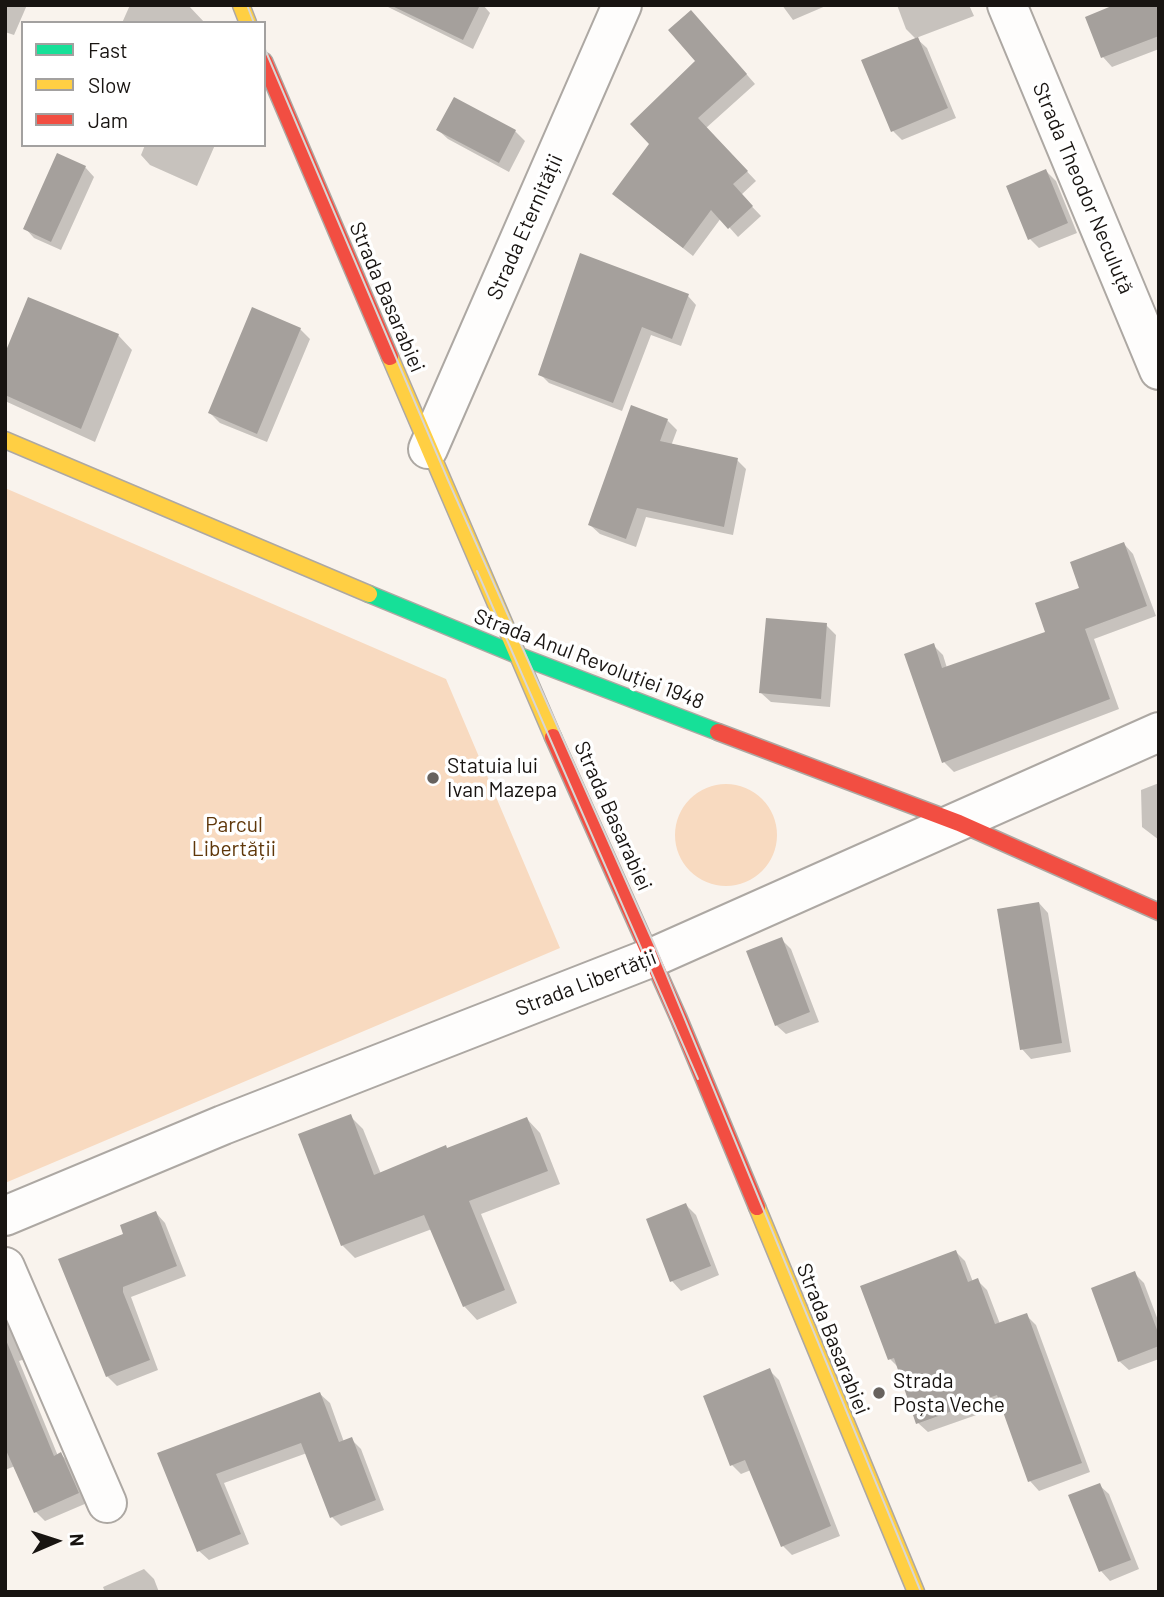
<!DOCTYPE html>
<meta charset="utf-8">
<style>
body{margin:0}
#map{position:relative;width:1164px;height:1597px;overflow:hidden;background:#f9f3ed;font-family:Barlow,sans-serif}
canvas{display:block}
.frame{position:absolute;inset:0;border:7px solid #181411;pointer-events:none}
.legend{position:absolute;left:21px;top:21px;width:245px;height:126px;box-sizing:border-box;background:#fff;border:2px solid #a3a1a0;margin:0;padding:9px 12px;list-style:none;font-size:21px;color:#181411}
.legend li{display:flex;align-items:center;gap:14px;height:35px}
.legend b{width:35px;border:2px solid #a3a1a0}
.north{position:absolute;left:21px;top:1506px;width:70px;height:70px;-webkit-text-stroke:5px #fff;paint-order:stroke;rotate:87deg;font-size:19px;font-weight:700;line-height:28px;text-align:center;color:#181411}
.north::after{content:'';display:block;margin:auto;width:24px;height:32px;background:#181411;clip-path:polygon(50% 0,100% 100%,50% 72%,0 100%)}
</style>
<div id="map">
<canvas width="1164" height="1597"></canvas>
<div class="frame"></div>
<ul class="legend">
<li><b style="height:9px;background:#16e098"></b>Fast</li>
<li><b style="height:9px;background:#ffcf43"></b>Slow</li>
<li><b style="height:9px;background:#f24e42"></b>Jam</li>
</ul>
<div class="north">N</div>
</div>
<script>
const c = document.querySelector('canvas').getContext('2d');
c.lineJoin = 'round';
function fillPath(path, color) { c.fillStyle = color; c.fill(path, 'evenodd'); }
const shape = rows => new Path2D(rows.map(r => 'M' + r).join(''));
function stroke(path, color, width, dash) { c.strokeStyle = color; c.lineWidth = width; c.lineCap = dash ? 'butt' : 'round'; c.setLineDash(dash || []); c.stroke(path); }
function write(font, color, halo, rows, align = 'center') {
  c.font = font + ' Barlow,sans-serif'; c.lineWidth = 7; c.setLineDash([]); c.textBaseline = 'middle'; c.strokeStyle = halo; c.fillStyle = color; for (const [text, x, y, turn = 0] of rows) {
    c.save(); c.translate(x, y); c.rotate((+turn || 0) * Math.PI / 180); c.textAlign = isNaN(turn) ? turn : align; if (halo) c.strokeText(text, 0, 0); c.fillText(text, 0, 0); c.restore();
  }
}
const green = shape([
 [5,488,446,679,560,948,5,1183],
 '675 835a51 51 0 1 1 102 0a51 51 0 1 1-102 0Z'
]);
const shadow = shape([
 [5,5,27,5,14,35,5,32],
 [130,5,188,5,205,23,122,23],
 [384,5,483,5,490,13,473,49],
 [782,5,828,5,793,20],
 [897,5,969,5,974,16,916,38,927,48,956,118,902,140,893,131,916,39,906,29],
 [1159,5,1159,49,1112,67,1103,57,1087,18],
 [700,21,755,84,706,128,756,181,741,195,761,216,738,237,721,218,693,256,614,194,651,144,698,62],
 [455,99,515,131,525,141,509,172,448,139,438,130],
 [145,145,215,145,197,186,150,165,141,155],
 [85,167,94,177,61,250,34,238,25,228],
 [1046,171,1056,181,1077,233,1039,248,1030,239],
 [688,296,696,305,681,346,651,335,622,411,549,383,540,374],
 [300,329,310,339,267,442,220,423,210,413],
 [118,335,132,350,95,442,5,401,5,357],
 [667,420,677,430,671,446,737,460,746,469,733,535,646,517,636,547,600,534,590,525],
 [1124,544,1133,554,1156,616,1094,639,1119,709,954,772,944,762,933,645,943,655,947,668,1047,633,1081,589],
 [826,625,836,635,830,707,771,702,761,693],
 [1159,783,1159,840,1142,827,1141,790],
 [1039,903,1048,913,1071,1052,1031,1059,1022,1049],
 [781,939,791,949,819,1022,786,1034,776,1025],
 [350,1116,363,1129,381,1174,527,1119,540,1133,560,1184,481,1214,517,1303,477,1320,464,1306,432,1229,355,1258,342,1245],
 [686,1205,696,1215,719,1275,681,1291,672,1281],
 [156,1213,165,1223,186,1276,131,1297,158,1370,117,1386,107,1376,125,1235],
 [956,1252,965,1261,973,1282,977,1280,987,1290,1000,1324,1026,1315,1036,1325,1090,1472,1039,1491,1030,1481,1002,1406,928,1432,918,1423,900,1369,890,1359],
 [1134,1273,1144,1283,1159,1323,1159,1359,1129,1370,1119,1361],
 [5,1313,25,1359,19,1361,58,1456,61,1454,70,1464,87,1503,45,1521,36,1512,15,1466,5,1470],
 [769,1370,779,1380,840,1536,792,1555,783,1546,751,1470,741,1474,732,1465],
 [320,1394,330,1403,344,1442,351,1439,361,1449,384,1510,341,1526,332,1517,307,1453,224,1483,249,1544,209,1560,199,1551,159,1454],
 [1099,1485,1109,1494,1139,1569,1110,1581,1101,1571,1070,1496],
 [144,1569,154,1579,159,1592,105,1592,103,1587]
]);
const building = shape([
 [390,5,480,5,463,40],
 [1114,5,1159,5,1159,36,1101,58,1085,17],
 [691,10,747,74,698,118,748,171,733,184,753,206,728,229,711,210,683,248,612,194,649,144,630,124,695,61,668,30],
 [918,37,948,108,891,132,861,60],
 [454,97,516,130,499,163,436,130],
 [57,153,86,166,51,242,23,229],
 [1046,169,1068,223,1028,240,1006,186],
 [580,253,689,294,672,339,642,327,613,403,538,375],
 [28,297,119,334,81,429,5,395,5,353],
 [252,307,301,328,257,434,208,413],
 [631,405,668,419,660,441,738,458,724,527,637,508,626,539,588,525],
 [1124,542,1147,606,1085,629,1110,699,942,763,904,654,934,643,942,668,1045,632,1035,603,1079,588,1070,562],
 [766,618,827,623,821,699,759,693],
 [1039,902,1062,1043,1020,1050,997,909],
 [782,937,810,1012,775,1026,746,951],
 [351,1114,374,1175,446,1145,447,1148,527,1117,548,1171,469,1201,505,1290,463,1307,424,1215,341,1246,298,1134],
 [686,1203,711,1266,670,1282,646,1219],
 [156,1211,177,1266,123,1287,123,1292,150,1360,106,1377,58,1259,123,1234,120,1225],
 [956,1250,968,1282,978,1278,995,1324,1027,1313,1082,1463,1028,1482,997,1395,916,1424,894,1358,888,1360,860,1286],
 [1135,1271,1159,1335,1159,1346,1118,1362,1091,1288],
 [6,1340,54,1456,61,1452,79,1493,34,1513,5,1448],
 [770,1368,831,1526,781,1547,745,1460,730,1466,703,1396],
 [320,1392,339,1442,352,1437,376,1500,330,1518,301,1443,216,1474,241,1534,197,1552,157,1453],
 [1100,1483,1131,1560,1099,1572,1068,1495]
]);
const street = shape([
 [1007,5,1159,370],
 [428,449,622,5],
 [5,1216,223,1125,658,955,1159,732],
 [5,1267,107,1503]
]);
const fast = shape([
 [369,594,517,655,718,732]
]);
const slow = shape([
 [241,5,248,23],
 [390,357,553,737],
 [5,440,369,594],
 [757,1207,916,1592]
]);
const jam = shape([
 [264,61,390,357],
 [718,732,959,823,1159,912],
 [553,737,679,1019,757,1207]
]);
const tram = shape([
 [247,5,254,23],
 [264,47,448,480,654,944,921,1592],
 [477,571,698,1079]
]);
const markers = [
 [433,778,7,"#67625e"],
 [879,1393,7,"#67625e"]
];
const streetNames = [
 ["Strada Theodor Neculuță",1083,188,67],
 ["Strada Eternității",525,227,-66],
 ["Strada Basarabiei",387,297,67],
 ["Strada Anul Revoluției 1948",589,659,21],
 ["Strada Basarabiei",613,816,66],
 ["Strada Libertății",586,983,-21],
 ["Strada Basarabiei",833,1339,68]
];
const poiNames = [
 ["Statuia lui",447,766],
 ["Ivan Mazepa",447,790],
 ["Strada",893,1381],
 ["Poșta Veche",893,1405]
];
const parkNames = [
 ["Parcul",234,825],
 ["Libertății",234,849]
];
fillPath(green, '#f8dac0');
fillPath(shadow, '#0003');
fillPath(building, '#a5a09c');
stroke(street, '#ada8a3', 42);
stroke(fast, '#ada8a3', 19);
stroke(slow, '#ada8a3', 19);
stroke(jam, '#ada8a3', 19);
stroke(street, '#fefdfc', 38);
stroke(fast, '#16e098', 16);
stroke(slow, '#ffcf43', 16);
stroke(jam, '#f24e42', 16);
stroke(tram, '#d8d6d4', 2);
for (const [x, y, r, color] of markers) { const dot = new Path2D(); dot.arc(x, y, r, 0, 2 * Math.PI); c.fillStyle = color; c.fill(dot); stroke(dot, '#fff', 2.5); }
write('21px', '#181411', '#fff', streetNames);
write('21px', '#181411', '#fff', poiNames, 'left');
write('21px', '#5f370a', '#fff', parkNames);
</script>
